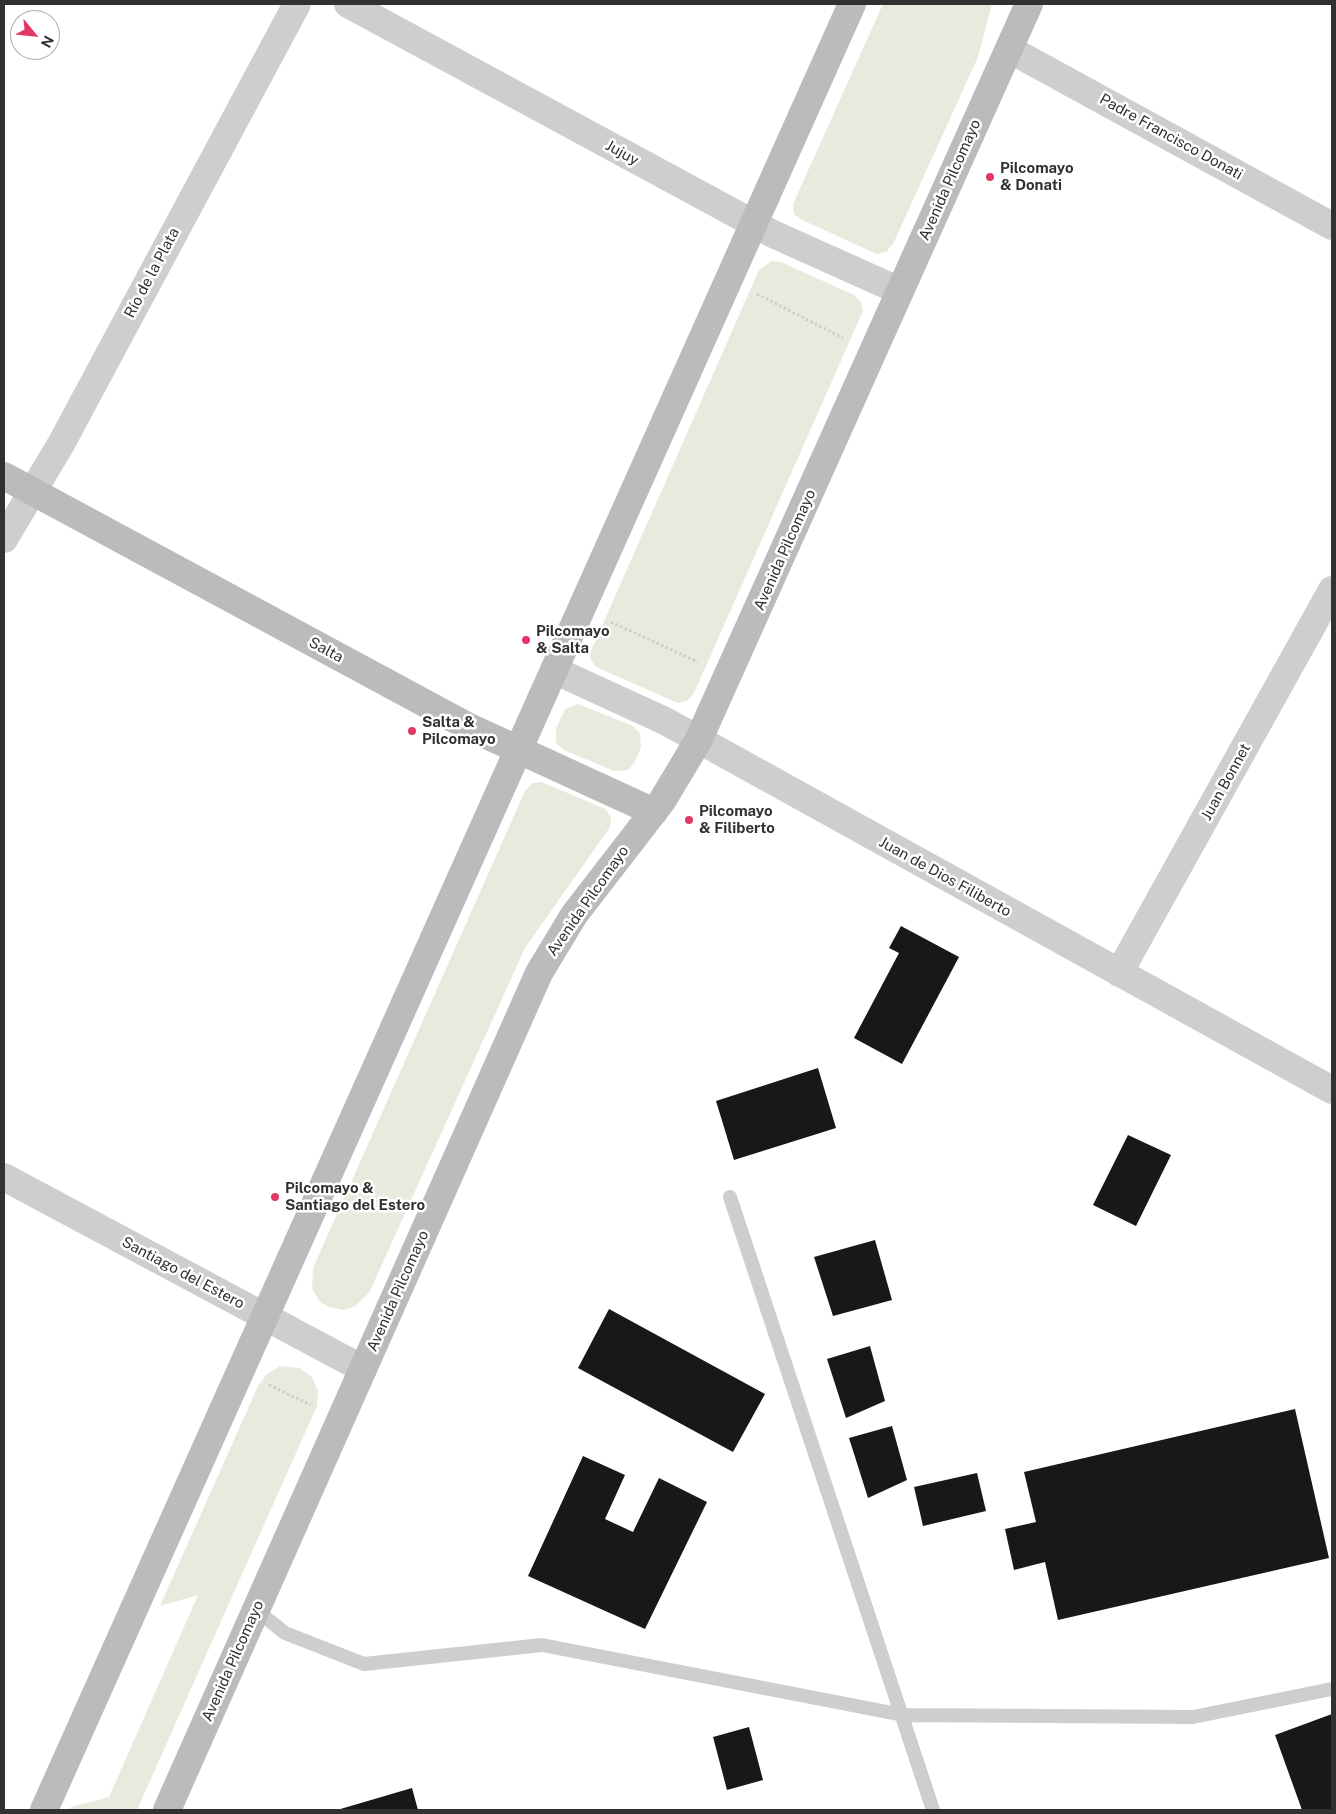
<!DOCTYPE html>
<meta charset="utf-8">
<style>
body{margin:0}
#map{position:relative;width:1336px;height:1814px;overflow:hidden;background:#fff;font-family:"Public Sans",sans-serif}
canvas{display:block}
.frame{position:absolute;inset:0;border:5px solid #313131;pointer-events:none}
.north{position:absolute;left:10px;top:10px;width:50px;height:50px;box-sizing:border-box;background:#fff;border:1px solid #adadad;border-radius:50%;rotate:118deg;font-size:14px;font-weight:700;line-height:20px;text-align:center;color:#313131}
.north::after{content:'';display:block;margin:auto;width:18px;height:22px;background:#e33864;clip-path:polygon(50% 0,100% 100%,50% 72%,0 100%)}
</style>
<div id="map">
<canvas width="1336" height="1814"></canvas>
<div class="frame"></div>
<div class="north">N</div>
</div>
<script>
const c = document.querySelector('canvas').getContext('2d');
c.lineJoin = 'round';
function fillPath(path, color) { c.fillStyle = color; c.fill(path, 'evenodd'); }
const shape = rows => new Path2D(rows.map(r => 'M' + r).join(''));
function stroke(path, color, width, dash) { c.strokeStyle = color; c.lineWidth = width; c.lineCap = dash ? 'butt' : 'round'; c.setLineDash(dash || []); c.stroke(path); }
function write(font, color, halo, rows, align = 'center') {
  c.font = font + ' "Public Sans",sans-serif'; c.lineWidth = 5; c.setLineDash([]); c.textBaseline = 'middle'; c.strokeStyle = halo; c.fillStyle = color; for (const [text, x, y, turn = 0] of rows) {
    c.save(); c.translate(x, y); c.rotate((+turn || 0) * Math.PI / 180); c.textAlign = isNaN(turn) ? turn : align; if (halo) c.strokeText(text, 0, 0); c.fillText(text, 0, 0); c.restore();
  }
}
const green = shape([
 [883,4,992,4,978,57,893,244,886,252,877,254,802,220,794,214,793,204],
 [771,261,781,262,854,295,861,302,863,311,694,693,687,701,678,703,596,667,590,658,590,653,759,270],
 [578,704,633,726,640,733,641,747,635,762,628,770,614,771,564,750,556,743,556,729,565,709],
 [542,782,605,809,611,817,610,827,525,948,369,1293,354,1307,344,1310,329,1307,320,1302,312,1289,313,1268,525,791,532,783],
 [280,1366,300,1368,312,1377,318,1391,317,1406,137,1810,69,1810,71,1807,109,1797,198,1595,160,1606,258,1386,267,1374]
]);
const building = shape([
 [901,926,959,957,902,1064,854,1038,899,953,889,948],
 [818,1068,836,1128,734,1160,716,1101],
 [1128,1135,1171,1155,1136,1226,1093,1205],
 [875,1240,892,1300,833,1316,814,1257],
 [609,1309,765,1394,733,1452,578,1368],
 [870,1346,885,1401,846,1418,827,1359],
 [1295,1409,1329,1558,1058,1620,1045,1562,1014,1570,1005,1529,1036,1522,1024,1472],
 [892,1426,907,1480,868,1498,849,1438],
 [583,1456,625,1475,605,1519,633,1532,659,1478,707,1502,645,1629,528,1576],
 [977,1473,986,1511,923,1526,914,1487],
 [1332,1714,1332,1810,1302,1810,1275,1735],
 [749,1727,763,1780,727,1790,713,1737],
 [412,1788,418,1810,337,1810]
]);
const path = shape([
 [757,294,843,338],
 [611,622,698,662],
 [269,1385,311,1405]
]);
const lane = shape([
 [730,1197,933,1810],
 [256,1610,285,1633,364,1664,542,1645,903,1715,1193,1717,1332,1689]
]);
const street = shape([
 [348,4,773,234,900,291],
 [1009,49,1332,226],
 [4,539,61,444,297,4],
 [554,670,665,721,1332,1090],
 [1119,973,1332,590],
 [4,1177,363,1369]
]);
const secondary = shape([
 [4,476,469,727,654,812],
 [44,1810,852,4],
 [167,1810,539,973,574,915,662,801,698,741,1029,4]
]);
const markers = [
 [990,177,5,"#e33864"],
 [526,640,5,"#e33864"],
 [412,731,5,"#e33864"],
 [689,820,5,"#e33864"],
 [275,1197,5,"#e33864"]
];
const streetNames = [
 ["Padre Francisco Donati",1171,137,29],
 ["Jujuy",622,153,29],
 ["Avenida Pilcomayo",950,180,-66],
 ["Río de la Plata",152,273,-62],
 ["Avenida Pilcomayo",785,550,-66],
 ["Salta",326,650,28],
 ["Juan Bonnet",1226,782,-61],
 ["Juan de Dios Filiberto",945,877,29],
 ["Avenida Pilcomayo",588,901,-55],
 ["Santiago del Estero",183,1273,28],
 ["Avenida Pilcomayo",398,1291,-66],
 ["Avenida Pilcomayo",233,1661,-66]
];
const poiNames = [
 ["Pilcomayo",1000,168],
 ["& Donati",1000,185],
 ["Pilcomayo",536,631],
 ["& Salta",536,648],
 ["Salta &",422,722],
 ["Pilcomayo",422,739],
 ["Pilcomayo",699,811],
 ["& Filiberto",699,828],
 ["Pilcomayo &",285,1188],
 ["Santiago del Estero",285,1205]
];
fillPath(green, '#e7ebdd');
fillPath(building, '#181818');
stroke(path, '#cecece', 3, [2.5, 2.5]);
stroke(lane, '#cecece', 14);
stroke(street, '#cecece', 28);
stroke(secondary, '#bbb', 28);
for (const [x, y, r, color] of markers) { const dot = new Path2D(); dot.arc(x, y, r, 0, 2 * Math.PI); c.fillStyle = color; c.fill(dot); stroke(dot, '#fff', 2); }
write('15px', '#313131', '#fff', streetNames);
write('bold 15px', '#313131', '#fff', poiNames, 'left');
</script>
